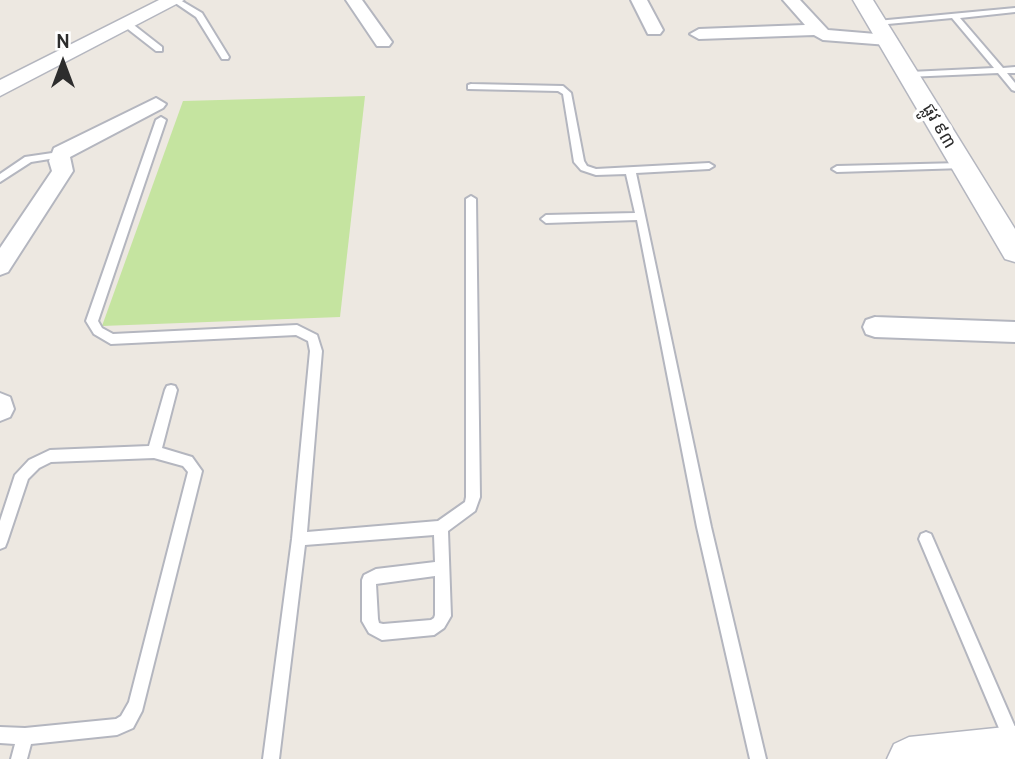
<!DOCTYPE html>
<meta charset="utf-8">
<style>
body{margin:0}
#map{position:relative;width:1015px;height:759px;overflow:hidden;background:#ede8e1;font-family:Cabin,sans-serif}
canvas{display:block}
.north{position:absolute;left:28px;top:28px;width:70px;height:70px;-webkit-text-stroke:5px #fff;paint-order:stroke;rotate:0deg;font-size:19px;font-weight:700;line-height:28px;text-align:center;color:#2d2d2d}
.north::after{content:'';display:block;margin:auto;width:24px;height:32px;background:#2d2d2d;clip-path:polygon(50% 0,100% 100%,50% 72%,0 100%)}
</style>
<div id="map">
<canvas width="1015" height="759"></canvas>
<div class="north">N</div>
</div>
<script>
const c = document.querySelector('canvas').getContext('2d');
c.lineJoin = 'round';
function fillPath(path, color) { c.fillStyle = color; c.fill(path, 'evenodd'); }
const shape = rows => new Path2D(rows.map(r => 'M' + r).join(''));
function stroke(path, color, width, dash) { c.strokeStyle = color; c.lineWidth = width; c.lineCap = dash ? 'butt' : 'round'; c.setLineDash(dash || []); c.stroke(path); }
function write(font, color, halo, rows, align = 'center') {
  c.font = font + ' Cabin,"Noto Sans Khmer",sans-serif'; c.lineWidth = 7; c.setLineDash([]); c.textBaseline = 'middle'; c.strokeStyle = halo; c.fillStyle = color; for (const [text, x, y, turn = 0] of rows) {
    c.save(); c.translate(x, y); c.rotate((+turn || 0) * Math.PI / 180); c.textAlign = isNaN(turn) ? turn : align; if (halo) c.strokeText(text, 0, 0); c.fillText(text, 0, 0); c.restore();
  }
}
const pitch = shape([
 [365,96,340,317,102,326,183,101]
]);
const service = shape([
 [171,0,180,0,202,13,229,57,228,59,222,59,196,17,171,0],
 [1015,8,1015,12,960,18,1003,68,1015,67,1015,73,1007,73,1015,83,1015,91,1012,90,998,73,907,77,906,75,910,72,994,68,952,18,877,25,873,23,877,21,1015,8],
 [124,22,130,22,162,47,162,51,156,51,124,26,124,22],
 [471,84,563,86,571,93,584,161,587,166,596,169,709,163,714,166,709,169,636,173,711,527,766,759,750,759,697,527,637,220,546,223,541,219,546,215,635,213,626,174,596,175,581,170,574,162,563,94,558,91,468,89,468,85,471,84],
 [161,117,166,120,98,321,102,328,113,334,297,325,317,335,322,351,307,532,438,521,465,502,466,497,466,199,471,196,476,199,480,497,475,511,448,531,451,616,444,628,434,635,382,640,369,633,362,621,362,580,364,575,376,569,435,562,434,535,305,545,279,759,263,759,292,539,310,351,308,341,296,335,111,344,94,334,86,321,156,120,161,117],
 [435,576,435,615,434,618,431,620,383,624,379,623,378,619,376,584,435,576],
 [59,152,62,153,62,157,31,162,0,182,0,174,25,157,59,152],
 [961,163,964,164,964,168,837,172,832,169,837,166,961,163],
 [171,385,175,386,177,390,162,448,192,457,202,471,142,711,133,728,117,735,31,744,27,759,11,759,15,744,0,743,0,727,25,728,116,719,121,716,129,702,188,472,183,466,154,458,51,462,39,468,28,479,7,542,5,547,0,549,0,521,15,475,29,460,50,450,149,446,165,390,167,386,171,385],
 [926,532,931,534,1015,727,1015,754,1009,752,919,539,921,534,926,532]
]);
const minor = shape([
 [346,0,362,0,392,42,389,46,377,46,346,0],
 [631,0,647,0,663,30,660,34,648,34,631,0],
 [783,0,800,0,828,30,888,35,897,40,888,45,823,40,814,35,699,39,690,34,699,29,805,25,783,0],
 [156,98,166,104,163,108,70,157,73,171,8,272,0,275,0,248,52,171,49,161,54,148,156,98],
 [875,317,1015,322,1015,342,875,337,866,334,863,327,866,320,875,317],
 [0,393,10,397,14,409,10,417,0,421,0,393]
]);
const tertiary = shape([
 [159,0,184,0,0,96,0,80,159,0],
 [853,0,873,0,1015,229,1015,262,1005,259,853,0],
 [1015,726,1015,759,887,759,894,744,909,737,1015,726]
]);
const farStreetnames = [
 ["ផ្លូវ ៩៣",939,126,60]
];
fillPath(pitch, '#c5e4a0');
stroke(service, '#b4b6bf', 4);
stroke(minor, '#b4b6bf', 4);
stroke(tertiary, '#b4b6bf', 3);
fillPath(service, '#fff');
fillPath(minor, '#fff');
fillPath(tertiary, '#fff');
write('18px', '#2d2d2d', '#fff', farStreetnames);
</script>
